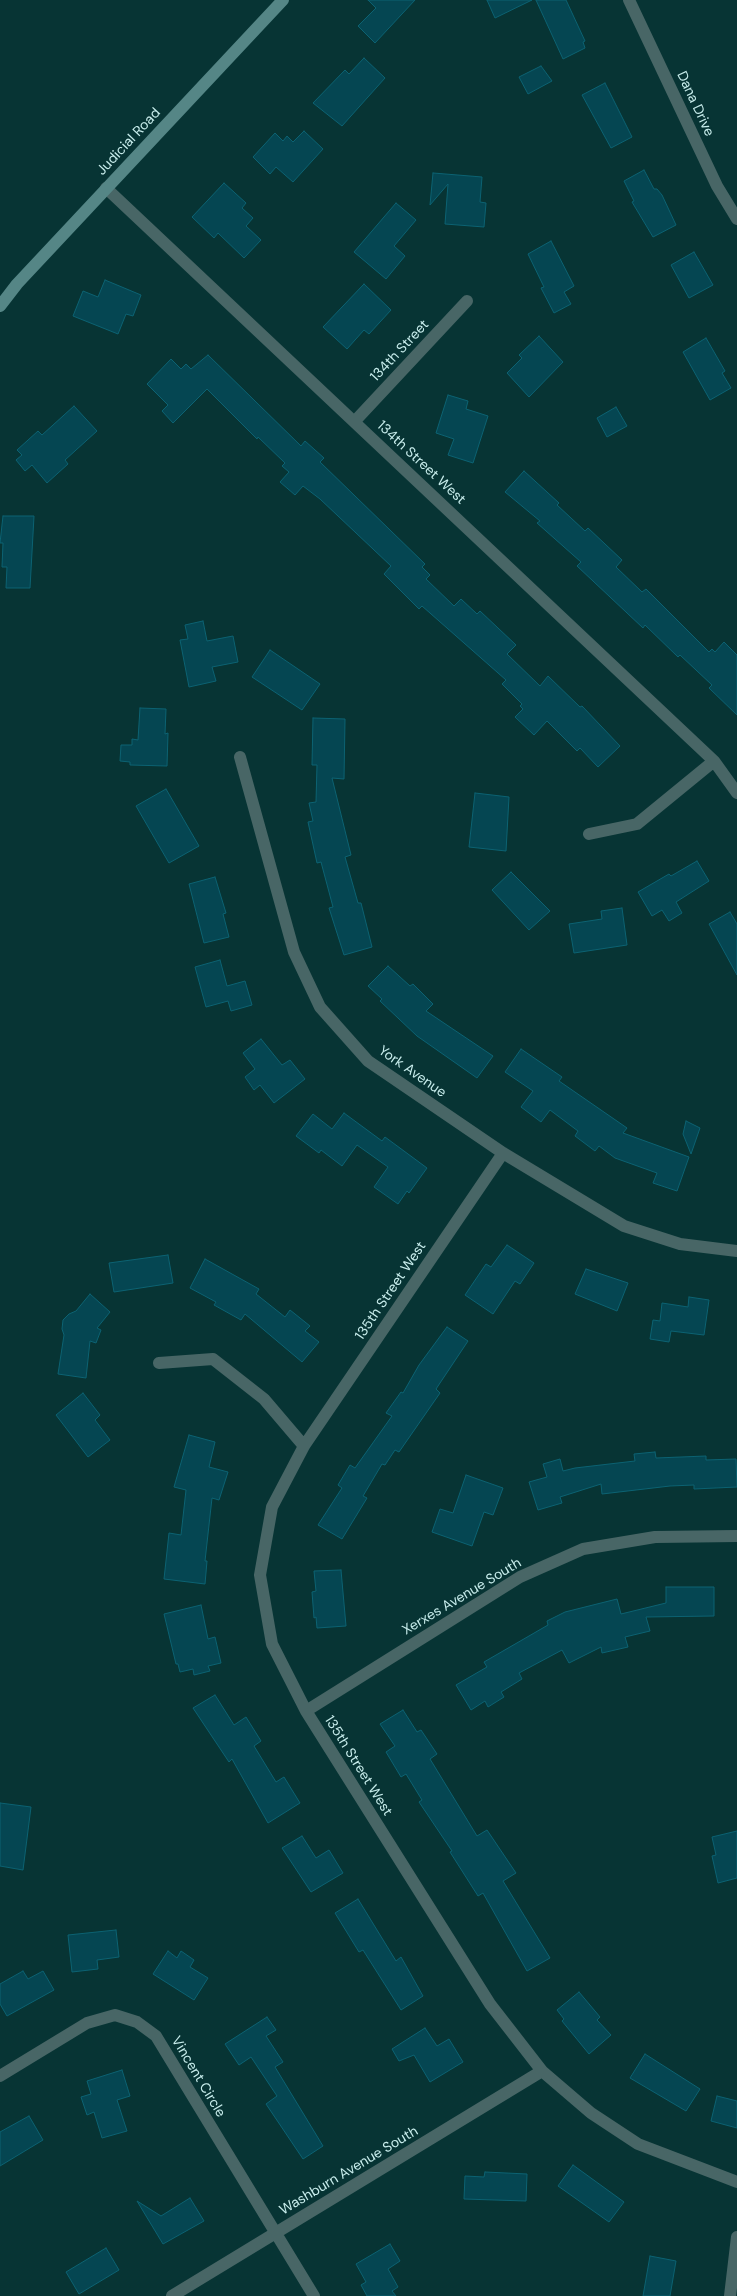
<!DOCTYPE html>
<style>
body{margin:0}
canvas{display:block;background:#073434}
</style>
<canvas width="737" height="2296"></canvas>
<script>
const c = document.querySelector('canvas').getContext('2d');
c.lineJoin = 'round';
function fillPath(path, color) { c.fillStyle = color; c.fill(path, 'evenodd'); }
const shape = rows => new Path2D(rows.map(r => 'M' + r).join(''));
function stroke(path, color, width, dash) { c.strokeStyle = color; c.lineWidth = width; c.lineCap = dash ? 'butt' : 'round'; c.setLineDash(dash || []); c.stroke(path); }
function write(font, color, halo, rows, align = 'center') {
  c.font = font + ' "DM Sans",sans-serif'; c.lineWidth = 4; c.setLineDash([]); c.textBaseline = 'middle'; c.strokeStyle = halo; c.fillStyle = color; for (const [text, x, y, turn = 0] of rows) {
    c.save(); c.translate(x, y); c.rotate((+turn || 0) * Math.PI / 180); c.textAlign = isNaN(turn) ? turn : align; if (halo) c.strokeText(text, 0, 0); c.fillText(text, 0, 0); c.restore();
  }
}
const building = shape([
 [368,0,415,0,375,43,358,26,376,8,368,0],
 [487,0,532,0,495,18,487,0],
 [536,0,566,0,585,41,583,42,585,48,563,59,536,0],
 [364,58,385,78,342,126,313,103,345,70,349,74,364,58],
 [541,66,552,81,528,94,519,77,541,66],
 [605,83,632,137,611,148,582,95,605,83],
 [304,131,323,149,293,182,276,167,270,174,253,157,275,133,283,141,287,136,293,142,304,131],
 [644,170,654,189,657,189,662,195,676,225,653,237,632,202,634,201,624,181,644,170],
 [433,173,482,177,480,202,486,203,484,227,445,224,448,184,430,205,433,173],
 [224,183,246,203,242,208,253,218,246,226,261,240,244,258,218,233,214,238,192,217,224,183],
 [396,203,416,220,394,246,405,256,386,279,354,252,396,203],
 [551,241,574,286,564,292,571,304,554,313,541,288,544,287,528,254,551,241],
 [694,252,713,285,689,298,671,265,694,252],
 [105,280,141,295,133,316,126,314,118,334,73,316,83,291,98,297,105,280],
 [364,284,391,310,369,334,364,330,347,349,323,327,364,284],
 [539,336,563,362,529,397,507,373,522,358,519,355,539,336],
 [706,338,725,371,722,373,731,388,710,400,683,352,706,338],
 [208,355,301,446,305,441,324,458,320,462,425,564,422,567,430,575,426,579,454,606,461,599,477,614,480,611,516,645,507,654,540,686,548,676,580,707,582,706,620,746,598,767,580,748,577,751,547,721,534,735,515,717,523,709,520,706,522,704,502,684,506,680,422,606,419,609,384,574,391,566,320,499,303,486,295,495,280,482,289,472,282,466,285,463,258,437,257,439,207,389,173,423,162,411,168,405,147,384,171,359,181,369,186,364,191,369,208,355],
 [448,395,468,401,466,409,488,416,473,463,448,455,454,439,436,433,448,395],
 [74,406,97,431,65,460,68,464,47,483,32,465,25,471,16,460,22,455,17,450,38,431,42,435,74,406],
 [616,407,627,426,607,437,597,418,616,407],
 [524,471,559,503,557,505,585,531,588,528,622,560,616,567,642,592,646,589,709,652,712,649,715,652,724,642,737,655,737,715,709,688,712,685,680,655,678,657,645,625,643,628,577,566,581,562,537,523,540,521,505,492,524,471],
 [3,516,34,516,30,588,6,588,7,567,2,567,3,543,0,543,3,516],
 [203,621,207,641,233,636,238,662,212,667,216,681,189,687,180,640,188,639,185,625,203,621],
 [270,650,320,684,302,710,252,677,270,650],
 [140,708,166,709,165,734,168,733,167,766,130,765,130,762,120,761,121,745,132,745,132,739,138,740,140,708],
 [313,718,345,719,344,779,332,778,351,855,345,857,358,903,361,903,372,947,344,955,329,908,333,907,321,862,317,863,308,822,313,821,309,803,316,802,317,765,312,765,313,718],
 [166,789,199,846,169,863,136,806,166,789],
 [475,793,509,797,506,851,469,847,475,793],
 [697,861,709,881,676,902,682,913,669,921,662,910,652,916,638,892,669,874,671,876,697,861],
 [511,872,550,911,529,930,492,890,511,872],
 [215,877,226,913,223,914,229,937,204,943,189,884,215,877],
 [622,908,627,945,574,953,569,924,602,919,601,911,622,908],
 [730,912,737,924,737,975,709,924,730,912],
 [220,960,227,986,245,981,252,1005,231,1011,228,1001,206,1007,195,967,220,960],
 [388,966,410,986,413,984,433,1004,426,1011,493,1056,477,1078,417,1036,380,1001,382,999,368,986,388,966],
 [261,1039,282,1065,290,1060,305,1079,274,1103,260,1085,254,1090,245,1077,255,1069,243,1053,261,1039],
 [521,1049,562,1077,559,1081,627,1128,623,1133,689,1157,677,1191,653,1183,657,1173,615,1158,599,1146,595,1151,575,1136,578,1131,550,1110,541,1122,521,1107,533,1091,505,1072,521,1049],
 [344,1113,382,1141,385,1137,427,1168,409,1193,407,1191,398,1204,374,1187,388,1167,357,1145,342,1166,321,1150,319,1153,296,1136,313,1114,332,1129,344,1113],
 [686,1121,700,1128,691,1154,683,1134,686,1121],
 [507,1245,534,1263,520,1284,515,1281,493,1314,465,1295,486,1264,491,1267,507,1245],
 [168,1255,173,1283,114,1292,109,1263,168,1255],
 [205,1259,259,1289,256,1294,285,1317,290,1310,310,1326,305,1331,319,1342,302,1362,245,1314,241,1320,214,1305,216,1302,190,1288,205,1259],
 [586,1269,628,1283,617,1311,575,1294,586,1269],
 [90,1294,110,1312,97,1328,101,1330,96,1343,90,1341,86,1378,58,1374,64,1335,62,1329,63,1320,69,1314,76,1311,90,1294],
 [689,1297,709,1300,704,1335,671,1331,669,1342,650,1339,653,1320,660,1321,662,1303,688,1307,689,1297],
 [447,1327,468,1341,436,1389,440,1393,399,1452,395,1450,385,1465,382,1464,363,1496,367,1498,342,1539,318,1525,342,1488,338,1485,350,1465,355,1468,392,1416,386,1413,401,1392,403,1393,419,1365,447,1327],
 [83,1393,100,1415,95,1420,110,1440,88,1457,56,1415,83,1393],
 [189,1435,215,1442,209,1467,228,1472,219,1500,212,1498,205,1561,207,1561,205,1584,164,1579,169,1533,181,1535,186,1490,174,1487,189,1435],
 [655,1452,656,1458,706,1456,706,1460,736,1459,737,1487,694,1489,694,1485,670,1486,602,1494,601,1484,560,1497,562,1503,538,1510,529,1482,547,1477,543,1464,560,1459,563,1471,575,1468,635,1461,634,1454,655,1452],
 [466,1475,503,1488,493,1515,484,1512,472,1546,432,1532,440,1509,453,1513,466,1475],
 [341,1570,346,1626,317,1628,316,1617,314,1618,312,1592,316,1591,314,1571,341,1570],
 [666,1587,714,1587,714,1616,646,1617,650,1631,625,1637,628,1647,602,1653,601,1647,569,1663,562,1650,519,1673,522,1679,501,1692,504,1697,488,1707,485,1701,471,1710,456,1685,487,1667,484,1662,548,1625,547,1621,565,1612,617,1599,621,1614,666,1603,666,1587],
 [201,1605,208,1639,215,1637,221,1663,208,1666,210,1671,194,1675,193,1669,180,1672,178,1664,176,1664,164,1614,201,1605],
 [215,1695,234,1725,246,1717,261,1741,254,1746,276,1782,284,1777,300,1803,268,1823,232,1759,229,1762,193,1708,215,1695],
 [403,1710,417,1732,421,1730,437,1754,430,1759,477,1836,487,1830,516,1873,503,1881,550,1958,527,1971,483,1893,478,1896,450,1852,452,1851,419,1802,422,1800,406,1774,401,1777,386,1752,395,1746,380,1724,403,1710],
 [0,1803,31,1807,23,1870,0,1866,0,1803],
 [737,1831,737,1878,718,1883,712,1856,716,1855,712,1837,737,1831],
 [302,1836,316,1858,329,1850,343,1873,311,1892,282,1848,302,1836],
 [358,1899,396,1961,401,1957,423,1996,401,2010,363,1950,359,1952,335,1913,358,1899],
 [116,1930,119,1957,97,1960,98,1969,72,1972,68,1935,116,1930],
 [168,1951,177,1958,181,1951,194,1960,190,1967,208,1978,194,2000,153,1974,168,1951],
 [23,1971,28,1979,43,1971,54,1990,7,2016,0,2004,0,1984,23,1971],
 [579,1992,600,2017,597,2020,611,2035,589,2054,562,2021,564,2019,557,2010,579,1992],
 [267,2017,276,2030,266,2036,283,2062,275,2067,323,2146,303,2159,266,2104,277,2096,251,2057,239,2065,225,2044,267,2017],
 [425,2028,437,2046,449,2039,463,2062,430,2082,414,2055,399,2061,392,2049,425,2028],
 [645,2054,700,2089,686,2111,630,2078,645,2054],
 [122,2070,130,2096,117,2100,127,2131,102,2138,94,2112,87,2115,81,2097,91,2094,87,2081,122,2070],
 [717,2096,737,2101,737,2128,711,2121,717,2096],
 [29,2116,43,2140,0,2166,0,2132,29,2116],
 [573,2165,624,2202,609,2222,558,2186,573,2165],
 [485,2172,527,2174,526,2201,464,2199,465,2176,484,2177,485,2172],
 [190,2198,204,2221,163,2244,137,2201,161,2216,190,2198],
 [390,2244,400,2261,388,2269,398,2287,392,2291,396,2296,367,2296,361,2285,366,2282,356,2264,390,2244],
 [106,2248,119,2270,79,2294,66,2272,106,2248],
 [650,2256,676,2261,670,2296,643,2296,650,2256]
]);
const street = shape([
 [629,0,717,186,737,219],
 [106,188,714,761,737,793],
 [355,421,467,301],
 [240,757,294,952,320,1007,368,1061,503,1153,624,1226,680,1244,737,1251],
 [589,834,637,824,714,761],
 [503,1153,304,1446,272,1507,260,1575,272,1644,306,1711,490,2004,542,2071,591,2113,638,2144,737,2182],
 [159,1363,213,1359,264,1399,304,1446],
 [306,1711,520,1577,583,1549,655,1537,737,1536],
 [0,2076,87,2023,115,2015,137,2022,156,2036,314,2296],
 [172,2296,542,2071],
 [730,2296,737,2237]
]);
const secondary = shape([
 [0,306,17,284,283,0]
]);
const streetNames = [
 ["Dana Drive",695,104,65],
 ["Judicial Road",129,142,-47],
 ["134th Street",400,351,-47],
 ["134th Street West",421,463,43],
 ["York Avenue",412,1072,35],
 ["135th Street West",391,1291,-56],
 ["Xerxes Avenue South",462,1597,-31],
 ["135th Street West",358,1766,58],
 ["Vincent Circle",198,2077,59],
 ["Washburn Avenue South",349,2171,-31]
];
fillPath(building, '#054652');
stroke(building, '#0c6272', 1);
stroke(street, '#486666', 12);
stroke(secondary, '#558686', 12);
write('14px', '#c8edec', '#073434', streetNames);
</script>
